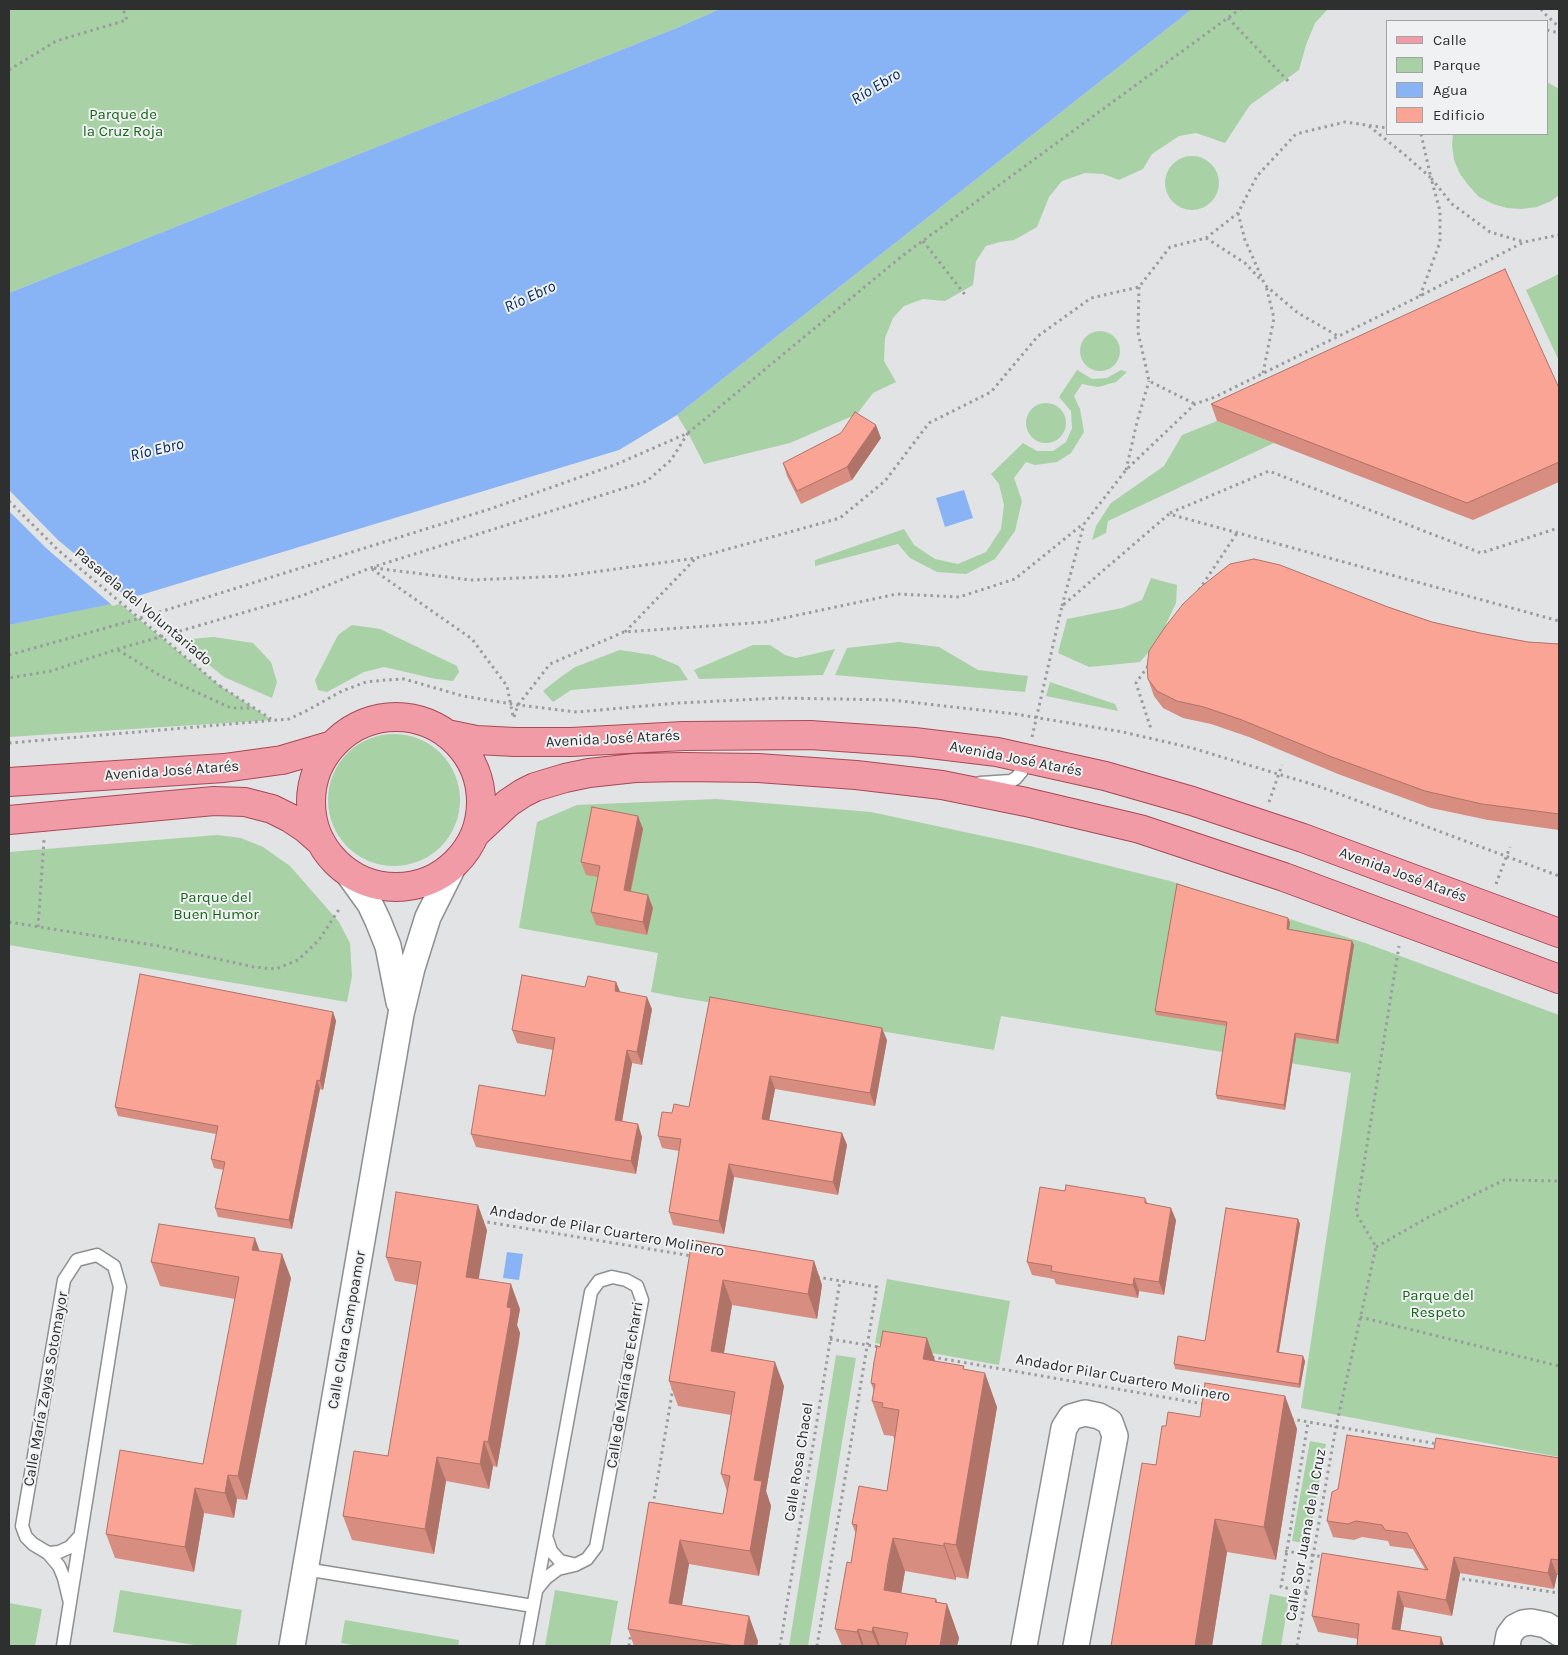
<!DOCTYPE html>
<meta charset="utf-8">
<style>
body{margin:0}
#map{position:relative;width:1568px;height:1655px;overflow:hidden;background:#e2e3e5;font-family:Karla,sans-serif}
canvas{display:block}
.frame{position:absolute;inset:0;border:10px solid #2e2f2f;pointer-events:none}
.legend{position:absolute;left:1386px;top:20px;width:162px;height:115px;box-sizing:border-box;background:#f0f1f2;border:1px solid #a2a3a4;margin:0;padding:6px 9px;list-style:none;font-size:15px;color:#2e2f2f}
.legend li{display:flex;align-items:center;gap:10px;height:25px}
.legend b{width:25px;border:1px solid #a2a3a4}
</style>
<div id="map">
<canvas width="1568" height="1655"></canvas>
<div class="frame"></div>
<ul class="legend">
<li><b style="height:6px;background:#f19ba7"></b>Calle</li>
<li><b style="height:14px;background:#a8d1a6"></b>Parque</li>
<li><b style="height:14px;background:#88b3f5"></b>Agua</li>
<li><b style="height:14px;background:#faa495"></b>Edificio</li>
</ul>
</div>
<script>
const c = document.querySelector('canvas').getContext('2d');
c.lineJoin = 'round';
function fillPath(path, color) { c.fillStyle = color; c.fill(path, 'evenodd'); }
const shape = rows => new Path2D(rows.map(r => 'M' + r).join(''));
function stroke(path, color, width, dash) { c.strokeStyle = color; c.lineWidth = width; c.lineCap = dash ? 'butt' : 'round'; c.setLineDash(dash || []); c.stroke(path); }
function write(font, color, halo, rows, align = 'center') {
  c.font = font + ' Karla,sans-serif'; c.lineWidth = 4; c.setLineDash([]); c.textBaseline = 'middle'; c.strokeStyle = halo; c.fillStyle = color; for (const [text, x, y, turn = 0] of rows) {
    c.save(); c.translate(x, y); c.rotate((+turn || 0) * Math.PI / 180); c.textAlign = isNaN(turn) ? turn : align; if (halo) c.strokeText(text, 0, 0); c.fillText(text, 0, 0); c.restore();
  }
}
const green = shape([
 [9,9,720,9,679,27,9,293],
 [1192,9,1328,9,1315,23,1306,45,1299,70,1250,105,1225,143,1196,133,1179,136,1152,154,1143,169,1119,180,1103,174,1085,173,1062,181,1049,197,1037,227,1014,240,1000,242,986,246,976,261,973,285,945,301,923,299,904,306,893,318,885,338,884,361,896,382,873,393,857,414,790,443,704,464,688,433,677,415],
 [1547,82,1559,89,1559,195,1551,201,1537,207,1522,209,1507,208,1493,204,1479,197,1469,186,1460,174,1454,160,1452,145,1453,134,1547,134],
 '1165 183a27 27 0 1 1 54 0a27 27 0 1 1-54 0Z',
 [1559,274,1559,361,1526,290],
 '1080 351a20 20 0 1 1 40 0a20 20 0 1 1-40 0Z',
 [1077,370,1092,379,1107,378,1121,370,1127,372,1116,382,1098,387,1082,384,1074,396,1080,409,1084,432,1071,453,1057,462,1035,465,1026,462,1014,478,1022,501,1015,531,995,559,966,574,937,572,910,558,898,544,815,566,815,560,904,529,914,545,935,559,958,564,986,552,1001,529,1004,505,999,484,991,474,1023,443,1037,451,1053,451,1066,442,1072,428,1071,411,1059,397],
 '1026 423a20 20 0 1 1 40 0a20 20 0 1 1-40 0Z',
 [1217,421,1274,443,1108,521,1106,533,1092,540,1096,526,1111,503,1164,466,1182,435],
 [1151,578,1177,585,1176,603,1158,641,1140,662,1089,667,1058,653,1067,619,1122,608,1142,600],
 [118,602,220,686,272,720,9,737,9,625],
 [352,625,380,629,457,666,459,672,453,681,436,679,384,667,364,672,327,692,318,690,315,680,338,635],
 [214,637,253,643,271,662,277,682,272,698,224,677,178,640],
 [899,642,939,647,978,670,1028,676,1025,692,835,675,847,648],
 [753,645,770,645,785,655,796,658,835,649,823,675,699,679,694,670],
 [620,650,653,655,679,666,688,680,571,690,553,702,543,691,558,679,575,667],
 [1050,682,1115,704,1118,711,1046,696],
 '328 800a66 66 0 1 1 132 0a66 66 0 1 1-132 0Z',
 [716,799,871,812,1030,846,1170,881,1368,944,1559,1015,1559,1457,1301,1408,1351,1073,1001,1016,994,1050,677,997,651,992,658,953,519,928,537,822,577,805],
 [217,835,241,838,263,847,290,866,339,922,350,943,352,976,347,1002,9,945,9,852],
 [887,1279,1010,1301,999,1365,875,1343],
 [836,1355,856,1358,808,1646,789,1646],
 [1310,1441,1326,1444,1308,1544,1292,1541],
 [120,1590,242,1610,236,1646,201,1646,113,1632],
 [555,1590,618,1601,610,1646,545,1646],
 [1270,1594,1289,1598,1281,1646,1261,1646],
 [9,1603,42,1609,35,1646,9,1646],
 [345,1620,459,1640,458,1646,358,1646,341,1643]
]);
const water = shape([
 [720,9,1192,9,677,415,619,450,111,604,9,625,9,293,679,27],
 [964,490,973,518,945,527,936,498],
 [507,1252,523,1254,519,1280,503,1278]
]);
const pier = shape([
 [9,490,58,540,130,600,113,606,46,548,9,511]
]);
const path = shape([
 [1541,9,1543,12,1559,27],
 [1228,18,1290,83],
 [1547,30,1559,33],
 [9,70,56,41,127,20,123,9],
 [1369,126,1405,155,1431,178,1440,211,1440,242,1420,296],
 [1421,134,1431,178,1452,204,1490,232,1524,242],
 [1238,213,1245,240,1265,285,1298,313,1338,336],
 [1206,238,1245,263,1262,281],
 [923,241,966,296],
 [1139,287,1138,332,1149,381,1195,404],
 [1263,373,1274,318,1266,286],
 [688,433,902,256,1240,9],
 [1126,470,1137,422,1149,381],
 [1170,513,1269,471,1481,553,1555,529,1559,530],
 [374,568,471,580,565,576,696,558,840,518,885,481,929,423,991,392,1038,336,1091,298,1139,287,1170,247,1206,238,1238,213,1257,176,1296,134,1345,122,1387,128],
 [372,569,472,639,507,686,513,716],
 [1199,590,1237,533],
 [1062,606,1084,524,1126,470,1195,404,1215,397,1420,296,1524,242,1559,235],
 [625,632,695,559],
 [118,650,159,675,231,708,252,708],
 [9,655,134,620,493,508,617,464,688,433,671,460,647,481,370,568,304,595,118,649,51,671,9,678],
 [1148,666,1136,683,1151,729],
 [220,686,271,719],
 [514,717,518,705,550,664,624,632,765,622,897,594,959,597,1015,579,1083,524],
 [1032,737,1062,606,1169,514,1559,621],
 [9,743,289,719,306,711,342,691,366,682,386,680,404,679,463,696,518,705,577,712,678,703,781,698,892,700,1015,714,1123,732,1192,748,1318,786,1559,876],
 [1269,802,1282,765],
 [1496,884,1510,847],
 [9,922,159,946,254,967,276,969,298,960,319,940,340,908],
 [38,927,44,840],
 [481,1221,692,1256],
 [1376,1247,1427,1218,1504,1180,1559,1181],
 [817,1277,877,1287,817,1646],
 [1360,1317,1559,1366],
 [830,1339,879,1347],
 [932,1357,1204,1404],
 [1291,1419,1438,1444],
 [653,1505,673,1388],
 [1285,1551,1324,1557],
 [1456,1578,1559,1593],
 [1307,1592,1281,1587,1308,1422],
 [629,1646,631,1632],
 [780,1646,840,1281],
 [1297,1646,1336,1427,1376,1247,1356,1213,1399,946]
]);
const service = shape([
 [980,783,1011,781,1016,778,1021,772,1026,759],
 [547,1539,551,1551,560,1561,573,1564],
 [48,1553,59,1552,70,1547,80,1536],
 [305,1569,533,1606],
 [63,1646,120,1287,114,1266,97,1255,77,1260,64,1280,22,1526,26,1537,33,1544,48,1553,59,1566,64,1578,70,1603],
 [526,1646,591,1292,599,1281,612,1277,626,1280,637,1286,642,1300,596,1547,587,1559,575,1565,558,1569,546,1578,537,1589]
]);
const minor = shape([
 [347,872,370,904,378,921,388,946,399,1002],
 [292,1646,401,1014,412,968,428,917,454,865],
 [1024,1646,1064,1428,1071,1417,1085,1413,1099,1416,1110,1422,1115,1436,1076,1646],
 [1507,1646,1509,1635,1515,1627,1523,1623,1531,1622,1546,1625,1559,1633]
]);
const primary = shape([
 '311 802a85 85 0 1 1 170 0a85 85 0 1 1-170 0Z',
 [447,734,476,740,515,742,571,742,684,736,810,735,914,742,997,752,1105,776,1192,801,1303,838,1559,933],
 [9,782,224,768,282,760,333,745],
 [9,820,214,801,245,802,272,809,290,818,305,828,321,842],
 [475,834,508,803,523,793,535,787,565,778,589,773,635,768,683,767,758,768,856,775,942,785,1026,802,1140,829,1284,877,1559,979]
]);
const pathBridge = shape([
 [9,501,58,550,220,686]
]);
const wall = shape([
 [1559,388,1559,482,1473,520,1217,421,1211,404],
 [881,438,852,480,801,504,787,476,783,463],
 [1388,607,1432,622,1480,633,1528,642,1559,644,1559,830,1488,820,1431,808,1338,774,1249,737,1211,724,1183,718,1163,708,1154,696,1148,679],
 [643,829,631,892,653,908,647,935,596,925,591,912,598,877,586,875,581,862],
 [1288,918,1290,923,1289,929,1352,941,1354,945,1338,1044,1296,1038,1285,1110,1217,1099,1216,1095,1226,1026,1156,1015,1155,1011],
 [616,982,620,992,652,1009,642,1065,632,1063,622,1122,642,1137,636,1174,476,1147,471,1134,545,1096,553,1050,517,1043,512,1030,585,987],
 [710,997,887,1040,875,1106,775,1089,769,1120,842,1133,847,1145,838,1195,734,1177,724,1234,673,1225,669,1212,679,1151,662,1148,658,1136,672,1113,689,1107],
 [333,1012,336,1021,323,1090,320,1089,292,1229,218,1217,215,1208,224,1170,214,1168,211,1159,216,1134,118,1116,115,1107],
 [1065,1191,1145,1198,1148,1204,1176,1220,1164,1295,1139,1291,1138,1298,1056,1284,1054,1279,1032,1275,1027,1262],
 [1298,1219,1300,1224,1279,1352,1305,1361,1300,1388,1175,1369,1174,1364,1205,1341],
 [487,1230,478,1279,520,1309,517,1325,520,1333,519,1342,497,1467,493,1466,489,1489,446,1481,434,1554,352,1540,343,1516,388,1456,417,1285,395,1281,386,1257],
 [692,1240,814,1261,822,1285,817,1319,732,1305,724,1353,784,1386,766,1491,771,1506,759,1576,689,1564,682,1605,758,1641,757,1646,634,1646,628,1629,649,1502,723,1514,727,1491,721,1474,731,1415,678,1406,669,1381],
 [260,1251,291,1278,247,1500,237,1499,234,1518,204,1513,194,1572,115,1558,106,1534,203,1464,235,1299,160,1286,151,1262],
 [935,1361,966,1370,997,1407,968,1579,956,1577,956,1580,905,1571,901,1593,936,1599,937,1602,947,1604,959,1638,957,1646,842,1646,835,1629,851,1563,856,1534,852,1524,887,1491,895,1441,893,1436,884,1435,872,1401,874,1391,871,1383],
 [1285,1396,1297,1429,1276,1560,1227,1552,1212,1646,1111,1646,1156,1465,1200,1417],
 [1434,1449,1559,1458,1559,1575,1557,1575,1554,1589,1460,1573,1452,1616,1404,1607,1400,1630,1441,1637,1444,1646,1357,1646,1358,1639,1318,1632,1312,1616,1425,1569,1413,1549,1390,1546,1388,1541,1362,1537,1354,1540,1333,1537,1327,1521]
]);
const shadedWall = shape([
 [876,425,881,438,852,480,847,467],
 [638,816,643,829,628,903,624,890],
 [648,895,653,908,647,935,643,922],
 [1288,918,1290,923,1288,933,1287,929],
 [1352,941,1354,945,1338,1044,1336,1040],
 [616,982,621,994,615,991],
 [647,997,652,1009,642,1065,637,1052],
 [333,1012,336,1021,323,1090,320,1081],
 [882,1028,887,1040,875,1106,870,1093],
 [1295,1033,1296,1038,1285,1110,1284,1105],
 [627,1050,632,1063,620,1133,615,1120],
 [770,1076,775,1089,767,1132,762,1119],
 [317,1080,320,1089,292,1229,289,1220],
 [638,1124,642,1137,636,1174,631,1161],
 [842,1133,847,1145,838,1195,833,1182],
 [729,1164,734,1177,724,1234,719,1221],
 [478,1205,487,1230,475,1301,466,1277],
 [1171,1208,1176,1220,1164,1295,1159,1282],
 [1298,1219,1300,1224,1278,1356,1277,1352],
 [255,1238,264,1263,252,1250],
 [282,1254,291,1278,247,1500,238,1476],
 [814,1261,822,1285,817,1319,808,1294],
 [1134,1278,1139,1291,1138,1298,1133,1285],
 [723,1280,732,1305,720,1376,711,1351],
 [511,1284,520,1309,517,1325,520,1333,497,1467,488,1442,507,1307],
 [927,1338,939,1372,923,1359],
 [1303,1356,1305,1361,1300,1388,1299,1384],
 [775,1362,784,1386,766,1491,771,1506,759,1576,750,1551,754,1480],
 [985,1373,997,1407,968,1579,956,1545],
 [1285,1396,1297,1429,1276,1560,1264,1527],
 [484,1441,493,1466,489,1489,480,1464],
 [437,1457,446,1481,434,1554,425,1529],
 [228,1475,237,1499,234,1518,225,1493],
 [195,1488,204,1513,194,1572,185,1547],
 [1215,1519,1227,1552,1212,1646,1195,1646],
 [893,1538,905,1571,896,1624,884,1590],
 [680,1540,689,1564,678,1628,669,1603],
 [944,1543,956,1577,956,1580,944,1546],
 [1454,1557,1460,1573,1452,1616,1446,1600],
 [1551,1559,1557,1575,1554,1589,1548,1573],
 [1398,1591,1404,1607,1398,1645,1392,1629],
 [936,1599,944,1621,947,1604,959,1638,957,1646,940,1646,935,1602],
 [749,1616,758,1641,757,1646,744,1646],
 [873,1627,880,1646,878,1646,872,1632],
 [858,1629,864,1646,862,1646,857,1632],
 [1441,1637,1444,1646,1440,1646]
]);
const building = shape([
 [1505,269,1559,388,1559,462,1467,503,1211,404,1505,269],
 [855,412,876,425,847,467,797,491,783,463,841,433,855,412],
 [1254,559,1280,565,1388,607,1432,622,1480,633,1528,642,1559,644,1559,814,1482,804,1425,791,1332,757,1242,720,1204,707,1177,701,1157,691,1148,679,1147,667,1149,651,1165,627,1183,604,1202,586,1230,564,1254,559],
 [592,807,638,816,624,890,648,895,643,922,591,912,600,866,581,862,592,807],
 [1177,884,1288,918,1287,929,1352,941,1336,1040,1295,1033,1284,1105,1216,1095,1227,1022,1155,1011,1177,884],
 [140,974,333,1012,320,1081,317,1080,289,1220,215,1208,225,1162,211,1159,218,1126,115,1107,140,974],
 [522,975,585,987,588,976,616,982,615,991,647,997,637,1052,627,1050,615,1120,638,1124,631,1161,471,1134,479,1085,545,1096,555,1038,512,1030,522,975],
 [710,997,882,1028,870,1093,770,1076,762,1119,842,1133,833,1182,729,1164,719,1221,669,1212,681,1139,658,1136,662,1112,672,1113,674,1104,689,1107,710,997],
 [1066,1185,1145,1198,1145,1203,1171,1208,1159,1282,1134,1278,1133,1285,1051,1271,1052,1266,1027,1262,1040,1187,1065,1191,1066,1185],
 [396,1192,478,1205,466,1277,511,1284,507,1307,511,1308,510,1317,488,1442,484,1441,480,1464,437,1457,425,1529,343,1516,354,1451,388,1456,421,1262,386,1257,396,1192],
 [1226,1208,1298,1219,1277,1352,1303,1356,1299,1384,1174,1364,1178,1336,1205,1341,1226,1208],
 [159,1224,255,1238,252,1250,282,1254,238,1476,228,1475,225,1493,195,1488,185,1547,106,1534,120,1450,203,1464,239,1277,151,1262,159,1224],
 [692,1240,814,1261,808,1294,723,1280,711,1351,775,1362,754,1480,762,1481,750,1551,680,1540,669,1603,749,1616,744,1646,735,1646,628,1629,649,1502,723,1514,730,1476,721,1474,735,1392,669,1381,692,1240],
 [883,1331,927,1338,923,1359,964,1366,963,1369,985,1373,956,1545,944,1543,944,1546,893,1538,888,1563,884,1590,936,1599,935,1602,947,1604,940,1646,905,1646,908,1633,873,1627,872,1632,858,1629,857,1632,835,1629,847,1562,851,1563,857,1525,852,1524,859,1486,887,1491,899,1410,882,1407,883,1403,872,1401,875,1384,871,1383,874,1362,877,1346,880,1347,883,1331],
 [1205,1383,1285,1396,1264,1527,1215,1519,1195,1646,1111,1646,1142,1463,1156,1465,1162,1426,1166,1426,1168,1412,1200,1417,1205,1383],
 [1347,1435,1434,1449,1436,1438,1559,1458,1559,1560,1551,1559,1548,1573,1454,1557,1446,1600,1398,1591,1392,1629,1441,1637,1440,1646,1357,1646,1359,1624,1312,1616,1322,1553,1428,1570,1407,1533,1385,1530,1382,1525,1356,1521,1348,1524,1327,1521,1332,1492,1338,1489,1347,1435]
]);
const parkNames = [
 ["Parque de",123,115],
 ["la Cruz Roja",123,132],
 ["Parque del",216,898],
 ["Buen Humor",216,915],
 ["Parque del",1438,1296],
 ["Respeto",1438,1313]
];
const streetNames = [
 ["Pasarela del Voluntariado",143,607,40],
 ["Avenida José Atarés",613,739,-3],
 ["Avenida José Atarés",1016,759,11],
 ["Avenida José Atarés",172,771,-4],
 ["Avenida José Atarés",1403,875,20],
 ["Andador de Pilar Cuartero Molinero",607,1231,10],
 ["Calle Clara Campoamor",347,1330,-80],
 ["Andador Pilar Cuartero Molinero",1123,1378,10],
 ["Calle de María de Echarri",625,1385,-81],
 ["Calle María Zayas Sotomayor",46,1389,-80],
 ["Calle Rosa Chacel",799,1462,-81],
 ["Calle Sor Juana de la Cruz",1306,1535,-80]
];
const waterNames = [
 ["Río Ebro",876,87,-31],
 ["Río Ebro",530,297,-25],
 ["Río Ebro",157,450,-13]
];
fillPath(green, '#a8d1a6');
fillPath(water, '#88b3f5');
fillPath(pier, '#e2e3e5');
stroke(service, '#8e8f90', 15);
stroke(minor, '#8e8f90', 28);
stroke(primary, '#a64a57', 30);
stroke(path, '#9b9c9d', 3, [2.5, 4]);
stroke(service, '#fff', 12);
stroke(minor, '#fff', 25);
stroke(primary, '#f19ba7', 28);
stroke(pathBridge, '#9b9c9d', 3, [2.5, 4]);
fillPath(wall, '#d78d80');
fillPath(shadedWall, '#af7368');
fillPath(building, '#faa495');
stroke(building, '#af7368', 1);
write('15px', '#156718', '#f0f1f2', parkNames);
write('15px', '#2e2f2f', '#f0f1f2', streetNames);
write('italic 16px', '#012961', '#f0f1f2', waterNames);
</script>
